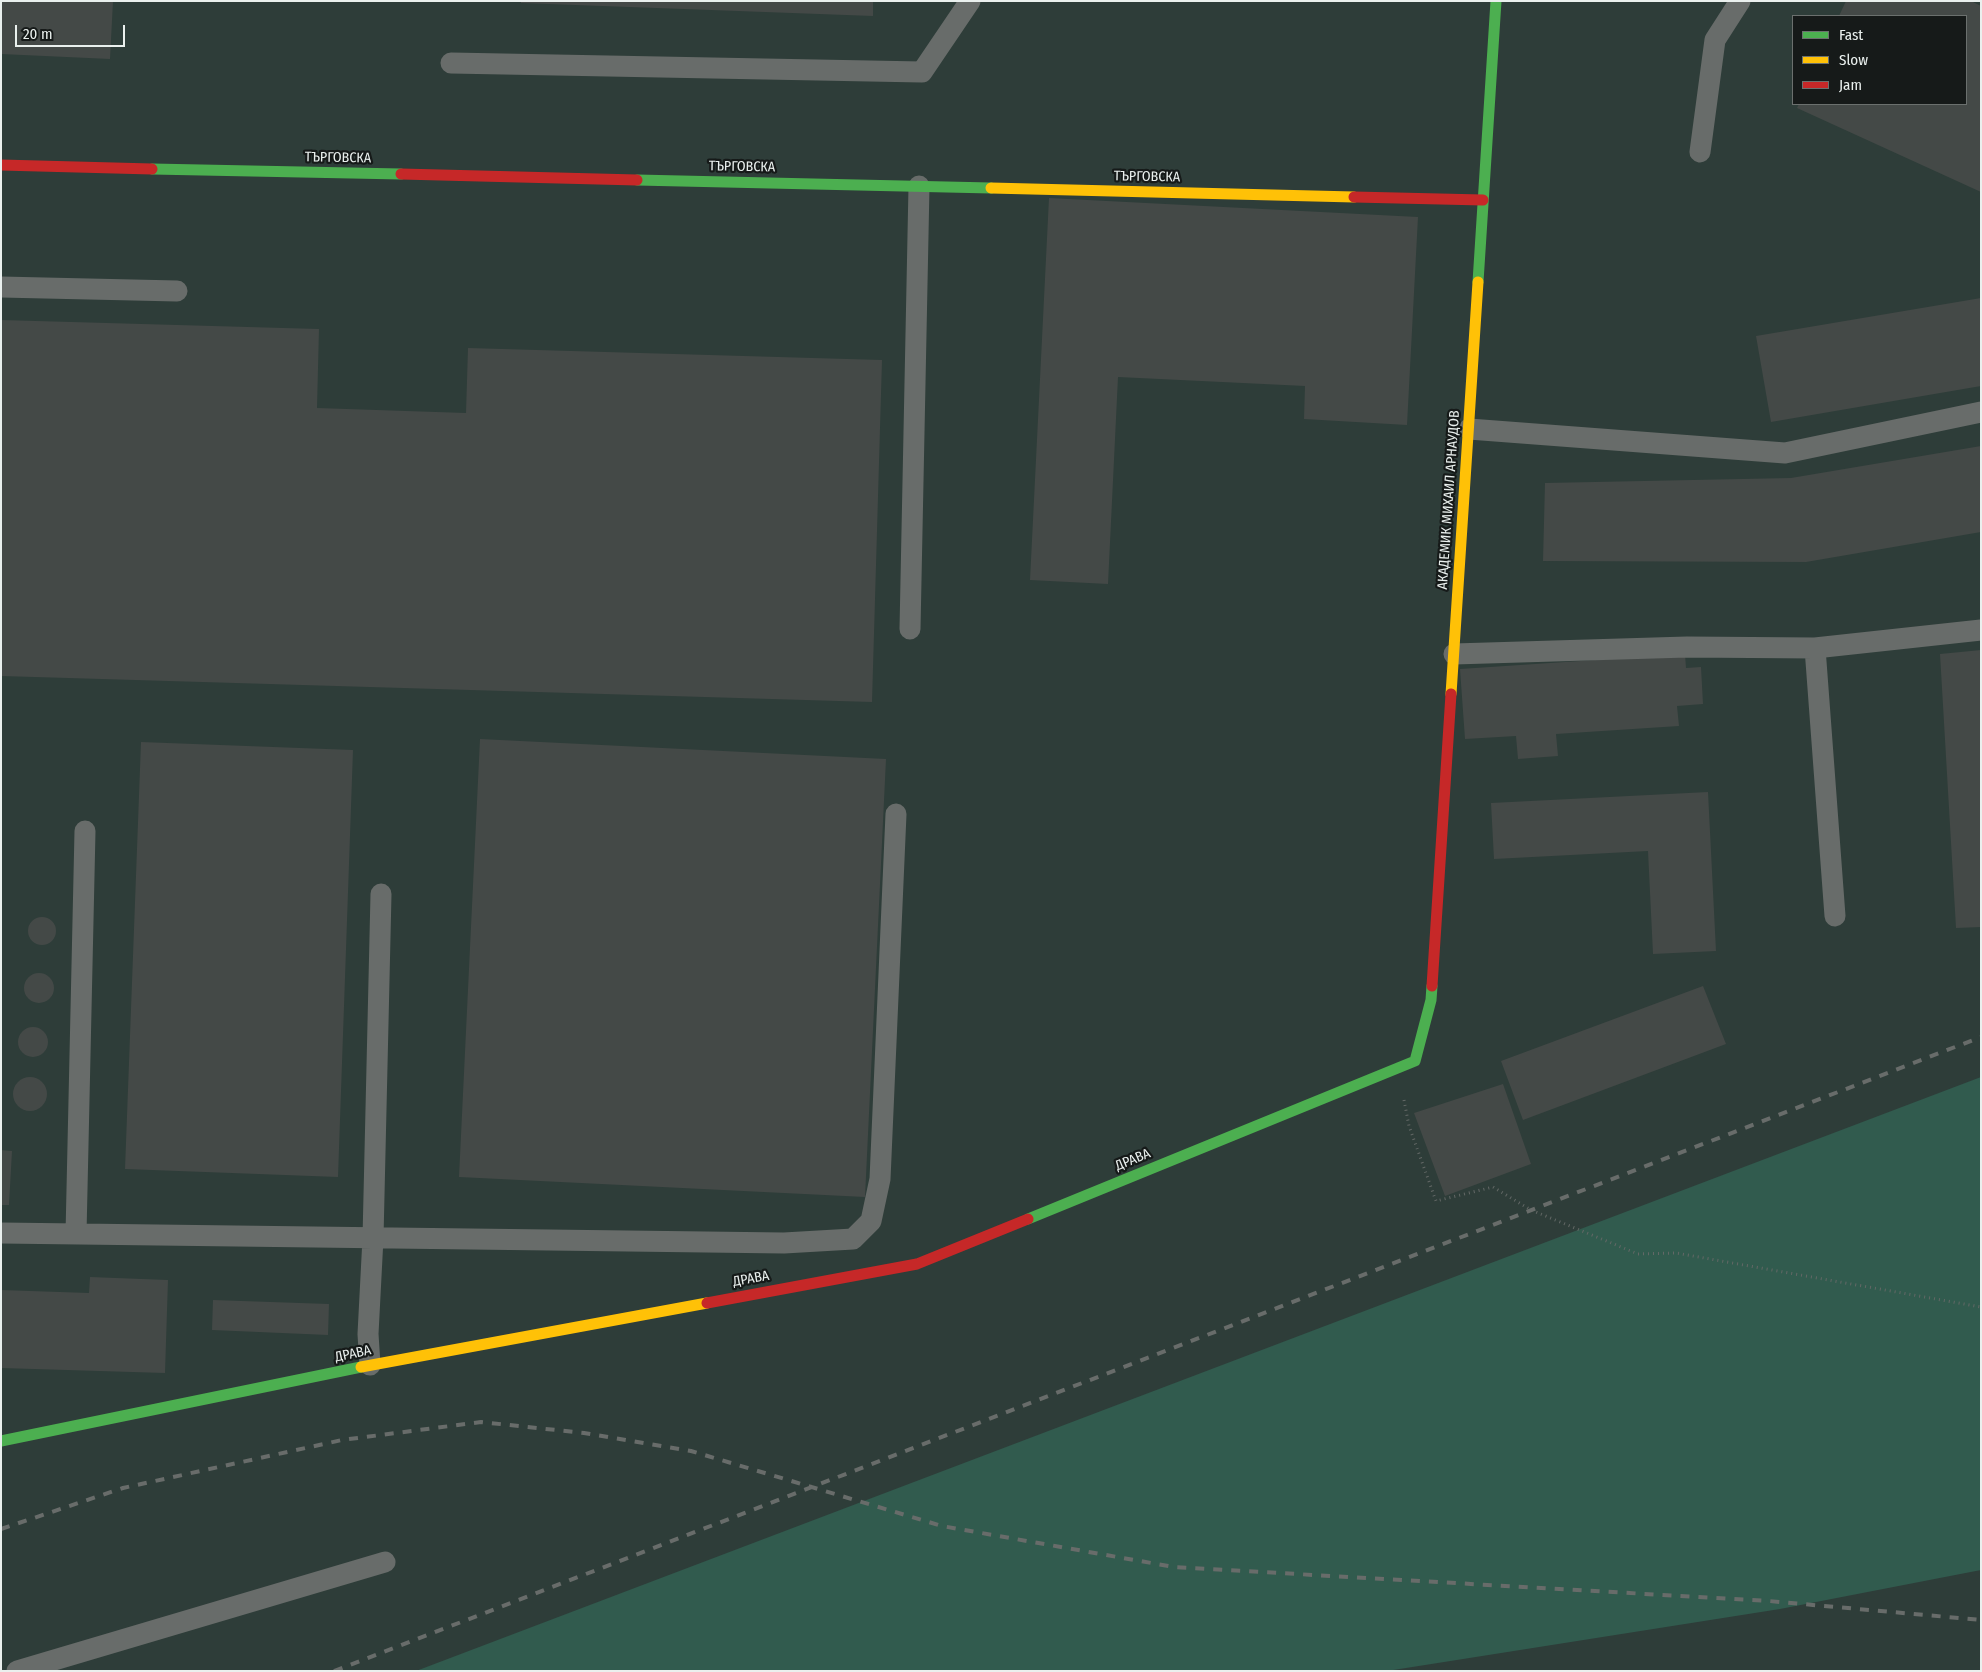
<!DOCTYPE html>
<meta charset="utf-8">
<style>
body{margin:0}
#map{position:relative;width:1982px;height:1672px;overflow:hidden;background:#2c3230;font-family:"Fira Sans Condensed",sans-serif}
canvas{display:block}
.frame{position:absolute;inset:0;border:2px solid #eaf0ee;pointer-events:none}
.legend{position:absolute;left:1792px;top:15px;width:175px;height:90px;box-sizing:border-box;background:#161a19;border:1px solid #6b706e;margin:0;padding:6px 9px;list-style:none;font-size:15px;color:#eaf0ee}
.legend li{display:flex;align-items:center;gap:10px;height:25px}
.legend b{width:25px;border:1px solid #6b706e}
.scale{position:absolute;left:15px;top:25px;width:110px;height:22px;box-sizing:border-box;border:2px solid #eaf0ee;border-top:0;padding-left:6px;font-size:15px;line-height:18px;white-space:nowrap;color:#eaf0ee;-webkit-text-stroke:4px #161a19;paint-order:stroke}
</style>
<div id="map">
<canvas width="1982" height="1672"></canvas>
<div class="frame"></div>
<ul class="legend">
<li><b style="height:6px;background:#4caf50"></b>Fast</li>
<li><b style="height:6px;background:#ffc107"></b>Slow</li>
<li><b style="height:6px;background:#c62828"></b>Jam</li>
</ul>
<div class="scale">20 m</div>
</div>
<script>
const c = document.querySelector('canvas').getContext('2d');
c.lineJoin = 'round';
function fillPath(path, color) { c.fillStyle = color; c.fill(path, 'evenodd'); }
const shape = rows => new Path2D(rows.map(r => 'M' + r).join(''));
function stroke(path, color, width, dash) { c.strokeStyle = color; c.lineWidth = width; c.lineCap = dash ? 'butt' : 'round'; c.setLineDash(dash || []); c.stroke(path); }
function write(font, color, halo, rows, align = 'center') {
  c.font = font + ' "Fira Sans Condensed",sans-serif'; c.lineWidth = 4.5; c.setLineDash([]); c.textBaseline = 'middle'; c.strokeStyle = halo; c.fillStyle = color; for (const [text, x, y, turn = 0] of rows) {
    c.save(); c.translate(x, y); c.rotate((+turn || 0) * Math.PI / 180); c.textAlign = isNaN(turn) ? turn : align; if (halo) c.strokeText(text, 0, 0); c.fillText(text, 0, 0); c.restore();
  }
}
const built = shape([
 [1,1,1981,1,1981,1671,1,1671],
 [1793,16,1966,16,1966,104,1793,104]
]);
const forest = shape([
 [1981,1077,1981,1570,1780,1609,1387,1671,416,1671]
]);
const building = shape([
 [1,1,113,1,110,59,1,54],
 [521,1,873,1,873,16,521,3],
 [1846,1,1971,1,1981,6,1981,192,1797,108,1799,104,1966,104,1966,16,1839,16],
 [1049,198,1418,217,1407,425,1304,419,1305,386,1118,377,1108,584,1030,580],
 [1981,298,1981,386,1771,422,1756,336],
 [1,320,319,329,317,408,466,413,468,348,882,360,872,702,1,676],
 [1981,446,1981,532,1806,562,1543,561,1545,483,1791,478],
 [1981,650,1981,927,1956,928,1940,654],
 [1685,654,1686,668,1701,667,1703,704,1677,706,1679,726,1556,734,1558,756,1518,759,1516,736,1465,739,1460,669],
 [480,739,886,759,865,1197,459,1177],
 [141,742,353,750,338,1177,125,1169],
 [1708,792,1716,951,1653,954,1648,851,1494,859,1491,803],
 '28 931a14 14 0 1 1 28 0a14 14 0 1 1-28 0Z',
 '24 988a15 15 0 1 1 30 0a15 15 0 1 1-30 0Z',
 [1703,986,1726,1044,1523,1120,1501,1061],
 '18 1042a15 15 0 1 1 30 0a15 15 0 1 1-30 0Z',
 '13 1094a17 17 0 1 1 34 0a17 17 0 1 1-34 0Z',
 [1503,1084,1531,1164,1445,1196,1414,1113],
 [1,1150,12,1151,9,1205,1,1205],
 [90,1277,168,1280,165,1373,1,1368,1,1290,89,1293],
 [213,1300,329,1304,328,1335,212,1330]
]);
const path = shape([
 [1404,1100,1409,1126,1436,1201,1493,1187,1531,1210,1638,1254,1676,1253,1981,1307]
]);
const lane = shape([
 [451,63,922,72,970,1],
 [1700,152,1715,40,1740,1],
 [1,287,177,291],
 [1469,429,1785,453,1981,412],
 [910,629,919,186],
 [1815,648,1981,630],
 [1454,654,1687,647,1815,648,1835,916],
 [1,1233,784,1243,853,1239,871,1221,880,1179,896,814],
 [76,1234,85,831],
 [370,1365,368,1334,373,1238,381,894],
 [17,1671,385,1562]
]);
const fast = shape([
 [152,169,401,174],
 [637,180,991,188],
 [1478,282,1496,1],
 [1028,1219,1415,1061,1431,1000,1432,986],
 [1,1441,361,1367]
]);
const slow = shape([
 [991,188,1354,197],
 [1451,694,1478,282],
 [361,1367,707,1303]
]);
const jam = shape([
 [1,165,152,169],
 [401,174,637,180],
 [1354,197,1483,200],
 [1432,986,1451,694],
 [707,1303,917,1264,1028,1219]
]);
const rail = shape([
 [1,1529,123,1488,342,1440,481,1422,584,1433,691,1451,942,1526,1174,1567,1769,1601,1981,1620],
 [334,1671,1981,1037]
]);
const streetNames = [
 ["ТЪРГОВСКА",338,158,1],
 ["ТЪРГОВСКА",742,167,1],
 ["ТЪРГОВСКА",1147,177,1],
 ["АКАДЕМИК МИХАИЛ АРНАУДОВ",1449,500,-86],
 ["ДРАВА",1133,1160,-22],
 ["ДРАВА",751,1279,-10],
 ["ДРАВА",353,1354,-12]
];
fillPath(built, '#2e3d39');
fillPath(forest, '#315b4e');
fillPath(building, '#444947');
stroke(path, '#636866', 3, [1, 4]);
stroke(lane, '#686c6a', 21);
stroke(fast, '#4caf50', 11);
stroke(slow, '#ffc107', 11);
stroke(jam, '#c62828', 11);
stroke(rail, '#686c6a', 4, [9, 9]);
write('14px', '#eaf0ee', '#161a19', streetNames);
</script>
